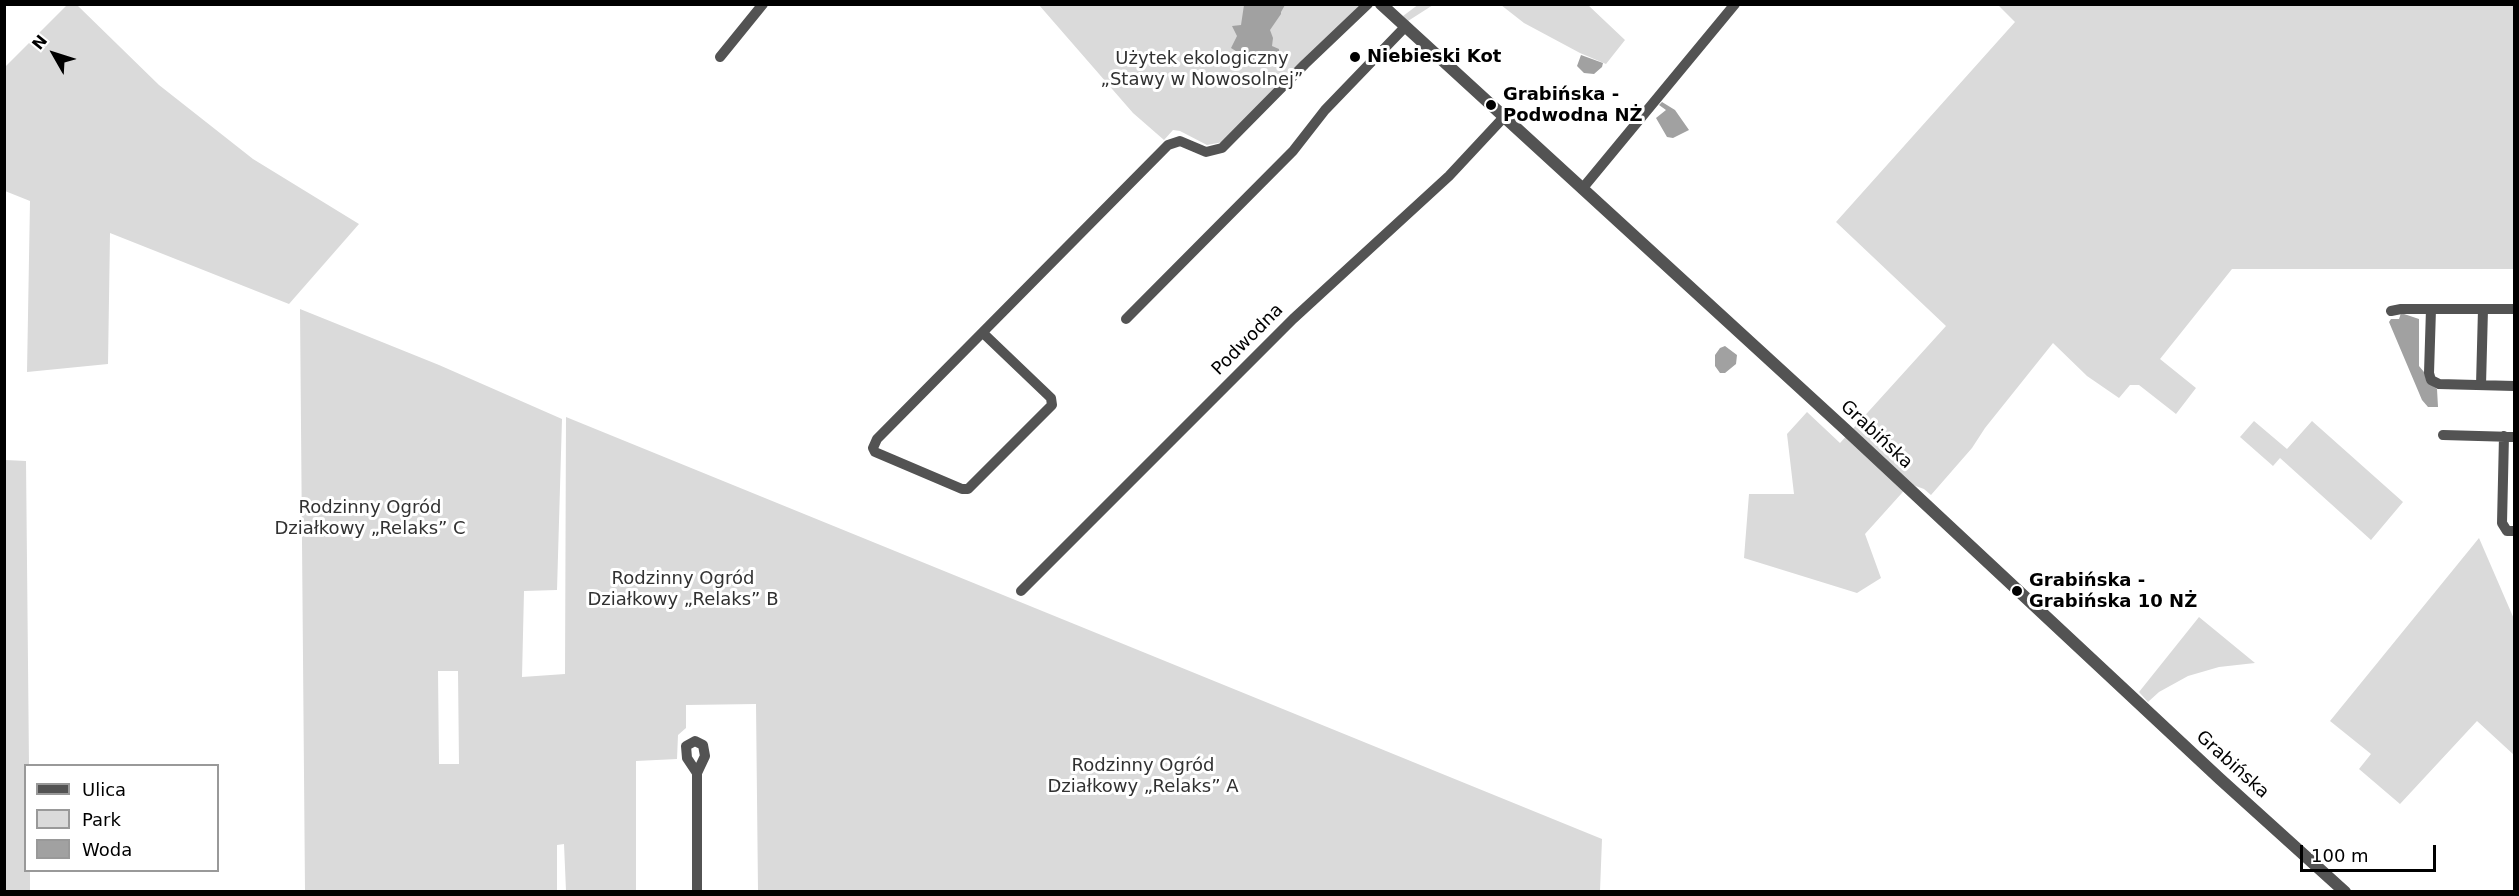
<!DOCTYPE html>
<meta charset="utf-8">
<style>
body{margin:0}
#map{position:relative;width:2519px;height:896px;overflow:hidden;background:#fff;font-family:"DejaVu Sans",sans-serif}
canvas{display:block}
.frame{position:absolute;inset:0;border:6px solid #000;pointer-events:none}
.legend{position:absolute;left:24px;top:764px;width:195px;height:108px;box-sizing:border-box;background:#fff;border:2px solid #999;margin:0;padding:8px 10px;list-style:none;font-size:18px;color:#000}
.legend li{display:flex;align-items:center;gap:12px;height:30px}
.legend b{width:30px;border:2px solid #999}
.north{position:absolute;left:24px;top:24px;width:60px;height:60px;-webkit-text-stroke:4px #fff;paint-order:stroke;rotate:309deg;font-size:16px;font-weight:700;line-height:24px;text-align:center;color:#000}
.north::after{content:'';display:block;margin:auto;width:21px;height:27px;background:#000;clip-path:polygon(50% 0,100% 100%,50% 72%,0 100%)}
.scale{position:absolute;left:2300px;top:845px;width:136px;height:27px;box-sizing:border-box;border:3px solid #000;border-top:0;padding-left:8px;font-size:18px;line-height:21px;white-space:nowrap;color:#000;-webkit-text-stroke:4px #fff;paint-order:stroke}
</style>
<div id="map">
<canvas width="2519" height="896"></canvas>
<div class="frame"></div>
<ul class="legend">
<li><b style="height:8px;background:#535353"></b>Ulica</li>
<li><b style="height:16px;background:#dadada"></b>Park</li>
<li><b style="height:16px;background:#a1a1a1"></b>Woda</li>
</ul>
<div class="north">N</div>
<div class="scale">100 m</div>
</div>
<script>
const c = document.querySelector('canvas').getContext('2d');
c.lineJoin = 'round';
function fillPath(path, color) { c.fillStyle = color; c.fill(path, 'evenodd'); }
const shape = rows => new Path2D(rows.map(r => 'M' + r).join(''));
function stroke(path, color, width, dash) { c.strokeStyle = color; c.lineWidth = width; c.lineCap = dash ? 'butt' : 'round'; c.setLineDash(dash || []); c.stroke(path); }
function write(font, color, halo, rows, align = 'center') {
  c.font = font + ' "DejaVu Sans",sans-serif'; c.lineWidth = 6; c.setLineDash([]); c.textBaseline = 'middle'; c.strokeStyle = halo; c.fillStyle = color; for (const [text, x, y, turn = 0] of rows) {
    c.save(); c.translate(x, y); c.rotate((+turn || 0) * Math.PI / 180); c.textAlign = isNaN(turn) ? turn : align; if (halo) c.strokeText(text, 0, 0); c.fillText(text, 0, 0); c.restore();
  }
}
const green = shape([
 [1419,4,1433,5,1408,21,1403,16],
 [67,5,77,5,159,85,253,159,359,224,289,304,110,233,108,364,27,372,30,201,5,191,5,67],
 [1039,5,1360,5,1223,142,1207,145,1180,131,1173,130,1164,140,1133,113],
 [1501,5,1588,5,1625,40,1606,64,1580,53,1524,23],
 [1998,5,2514,5,2514,269,2232,269,2160,359,2196,388,2176,414,2139,385,2130,385,2119,398,2087,376,2053,343,1985,428,1972,448,1931,495,1924,489,1910,484,1865,534,1881,578,1857,593,1744,558,1749,494,1794,494,1787,434,1807,412,1840,443,1946,326,1836,222,2015,22],
 [300,309,439,365,562,419,557,590,524,591,522,677,565,674,566,417,1602,839,1600,891,758,891,756,704,686,705,686,728,678,735,677,759,636,761,636,891,566,891,564,844,557,845,557,891,305,891],
 [438,671,458,671,459,764,439,764],
 [2254,421,2287,449,2312,421,2403,502,2371,540,2280,458,2273,466,2240,437],
 [5,460,26,461,29,765,26,766,26,870,30,871,30,891,5,891],
 [2479,538,2514,619,2514,755,2477,721,2400,804,2359,769,2371,754,2330,721],
 [2199,617,2255,663,2219,667,2188,676,2159,692,2148,702,2139,692]
]);
const water = shape([
 [1244,5,1285,5,1281,12,1281,14,1270,30,1273,38,1272,46,1279,49,1279,56,1272,65,1262,67,1258,62,1247,58,1231,48,1237,36,1232,26,1241,25],
 [1581,55,1603,63,1602,67,1594,74,1584,73,1577,66],
 [1662,102,1675,110,1689,130,1673,138,1667,137,1656,118,1666,110,1659,105],
 [2401,313,2419,319,2419,366,2424,372,2427,382,2437,389,2438,407,2428,407,2422,400,2389,322,2391,319,2399,319],
 [1725,346,1737,355,1736,364,1725,373,1720,373,1715,366,1715,355,1720,348]
]);
const minor = shape([
 [720,57,763,4],
 [1582,189,1735,4],
 [2431,309,2429,373,2431,380,2439,384,2514,386],
 [2391,311,2401,309,2514,309],
 [1126,319,1293,151,1325,110,1405,27],
 [983,333,1051,398,1052,405,968,489,962,489,875,452,873,448,877,439,1168,145,1180,141,1206,152,1222,148,1305,64,1368,4],
 [2481,385,2483,309],
 [2443,435,2514,437],
 [2504,436,2502,523,2507,531,2514,531],
 [1021,591,1293,319,1449,176,1504,117],
 [697,892,697,773,705,756,703,745,695,741,686,746,687,758,697,773]
]);
const tertiary = shape([
 [1381,4,1845,429,2220,779,2345,892]
]);
const markers = [
 [1355,57,6,"#000"],
 [1491,105,6,"#000"],
 [2017,591,6,"#000"]
];
const poiNames = [
 ["Niebieski Kot",1367,57],
 ["Grabińska -",1503,95],
 ["Podwodna NŻ",1503,116],
 ["Grabińska -",2029,581],
 ["Grabińska 10 NŻ",2029,602]
];
const parkNames = [
 ["Użytek ekologiczny",1202,59],
 ["„Stawy w Nowosolnej”",1202,80],
 ["Rodzinny Ogród",370,508],
 ["Działkowy „Relaks” C",370,529],
 ["Rodzinny Ogród",683,579],
 ["Działkowy „Relaks” B",683,600],
 ["Rodzinny Ogród",1143,766],
 ["Działkowy „Relaks” A",1143,787]
];
const streetNames = [
 ["Podwodna",1248,340,-45],
 ["Grabińska",1876,435,43],
 ["Grabińska",2232,765,42]
];
fillPath(green, '#dadada');
fillPath(water, '#a1a1a1');
stroke(minor, '#535353', 10);
stroke(tertiary, '#535353', 12);
for (const [x, y, r, color] of markers) { const dot = new Path2D(); dot.arc(x, y, r, 0, 2 * Math.PI); c.fillStyle = color; c.fill(dot); stroke(dot, '#fff', 2); }
write('bold 18px', '#000', '#fff', poiNames, 'left');
write('18px', '#313131', '#fff', parkNames);
write('18px', '#000', '#fff', streetNames);
</script>
